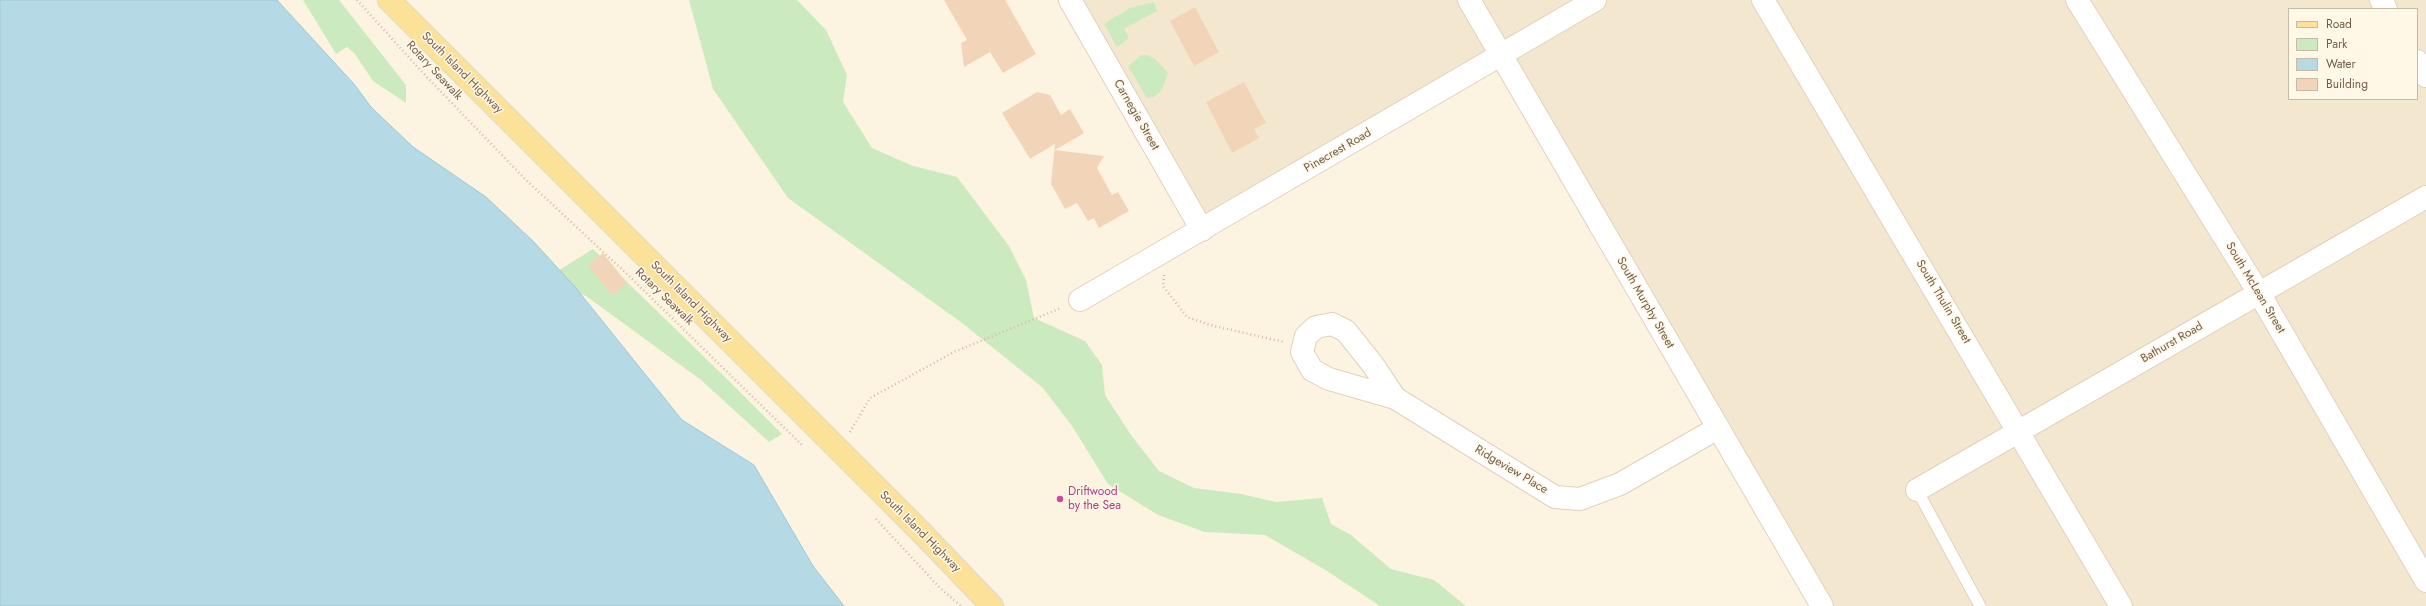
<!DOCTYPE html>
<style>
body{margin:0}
#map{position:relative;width:2426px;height:606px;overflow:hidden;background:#fcf4e1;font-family:Jost,sans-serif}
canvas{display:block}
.legend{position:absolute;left:2288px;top:8px;width:130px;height:92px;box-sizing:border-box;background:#fff8e7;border:1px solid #c7baa7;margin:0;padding:5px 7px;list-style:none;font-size:12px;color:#735c48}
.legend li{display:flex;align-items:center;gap:8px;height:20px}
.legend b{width:20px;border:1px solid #c7baa7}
</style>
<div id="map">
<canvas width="2426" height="606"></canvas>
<ul class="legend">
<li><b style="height:5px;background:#fce198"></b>Road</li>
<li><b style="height:11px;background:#cceabf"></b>Park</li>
<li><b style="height:11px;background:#b5dae6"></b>Water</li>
<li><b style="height:11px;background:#f2d5b8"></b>Building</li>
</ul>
</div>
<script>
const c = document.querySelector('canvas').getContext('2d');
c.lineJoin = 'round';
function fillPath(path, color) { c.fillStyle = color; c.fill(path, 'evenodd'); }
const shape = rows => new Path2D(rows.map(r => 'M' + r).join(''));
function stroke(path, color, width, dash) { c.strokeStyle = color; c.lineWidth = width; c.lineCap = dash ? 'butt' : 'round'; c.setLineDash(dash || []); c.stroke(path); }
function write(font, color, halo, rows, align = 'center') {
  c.font = font + ' Jost,sans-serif'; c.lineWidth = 3; c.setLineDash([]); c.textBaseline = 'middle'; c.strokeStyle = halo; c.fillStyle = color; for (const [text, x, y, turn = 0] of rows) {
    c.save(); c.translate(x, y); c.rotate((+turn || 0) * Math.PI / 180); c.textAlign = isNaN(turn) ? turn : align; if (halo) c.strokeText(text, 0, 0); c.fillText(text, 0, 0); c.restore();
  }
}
const residential = shape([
 [1070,0,2426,0,2426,606,1822,606,1503,57,1202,230],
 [2289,9,2417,9,2417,99,2289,99]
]);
const green = shape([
 [303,0,339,0,406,85,406,103,373,81,355,54,347,47,336,54],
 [689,0,797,0,826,30,847,75,843,102,872,148,913,166,957,177,1009,246,1026,280,1034,318,1085,341,1102,365,1105,395,1131,435,1159,471,1194,488,1241,494,1276,502,1322,498,1331,524,1351,535,1391,569,1434,580,1466,606,1380,606,1327,571,1265,535,1205,532,1158,515,1108,484,1072,426,1043,388,962,323,788,198,713,89],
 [1154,2,1157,11,1124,29,1129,38,1117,47,1104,24,1130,8],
 [1142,55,1147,55,1155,59,1168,73,1162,90,1154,97,1147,98,1128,66],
 [593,249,729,381,782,434,769,442,701,380,586,296,571,290,548,277]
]);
const water = shape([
 [0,0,277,0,354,84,371,107,413,147,486,197,533,241,575,287,682,420,754,465,813,566,844,606,0,606,0,0]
]);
const building = shape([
 [944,0,1005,0,1036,54,1003,73,990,52,964,67,961,43,967,40],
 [1195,7,1219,52,1194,66,1170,21],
 [1244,82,1266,123,1254,129,1259,138,1232,153,1206,102],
 [1037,92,1050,95,1061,115,1070,109,1084,133,1055,150,1104,156,1097,168,1112,195,1118,192,1129,211,1099,228,1094,218,1088,221,1077,203,1065,209,1051,184,1055,144,1030,159,1002,113],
 [603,253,627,283,612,295,588,265]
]);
const path = shape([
 [357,0,422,72,524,178,628,275,802,445],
 [1164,275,1163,286,1187,317,1210,325,1284,342],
 [850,432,870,398,954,352,1061,308],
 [876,519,940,588,961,606]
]);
const lane = shape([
 [1917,490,1980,606]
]);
const street = shape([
 [1070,0,1202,230],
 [1469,0,1822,606],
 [1763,0,2121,606],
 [2077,0,2259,293,2426,581],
 [1080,300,1595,0],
 [1395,398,1373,365,1346,331,1332,324,1316,327,1306,336,1302,352,1312,370,1329,379,1395,398,1555,497,1580,499,1620,484,1718,428],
 [1917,490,2426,197]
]);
const secondary = shape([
 [2381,0,2386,9],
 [2417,61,2426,76]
]);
const primary = shape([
 [389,0,922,533,992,606]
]);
const markers = [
 [1060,499,4,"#d1479c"]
];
const streetNames = [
 ["Rotary Seawalk",434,71,47],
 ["South Island Highway",462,73,45],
 ["Carnegie Street",1136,115,60],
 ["Pinecrest Road",1338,151,-30],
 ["South McLean Street",2255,288,59],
 ["Rotary Seawalk",664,297,44],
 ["South Island Highway",691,302,45],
 ["South Thulin Street",1943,302,59],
 ["South Murphy Street",1645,303,60],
 ["Bathurst Road",2172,343,-30],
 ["Ridgeview Place",1511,470,31],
 ["South Island Highway",920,532,45]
];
const hotelNames = [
 ["Driftwood",1068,492],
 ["by the Sea",1068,506]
];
fillPath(residential, '#f4e7cf');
fillPath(green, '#cceabf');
fillPath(water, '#b5dae6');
stroke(water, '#9bc8d8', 1);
fillPath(building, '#f2d5b8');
stroke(lane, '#e0d1bd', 13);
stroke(street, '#e0d1bd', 24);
stroke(secondary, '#e6d3ba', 24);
stroke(primary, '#ddd8d3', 24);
stroke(path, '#d7b99b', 2.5, [1, 3]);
stroke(lane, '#fff', 11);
stroke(street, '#fff', 22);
stroke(secondary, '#fff', 22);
stroke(primary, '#fce198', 22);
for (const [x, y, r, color] of markers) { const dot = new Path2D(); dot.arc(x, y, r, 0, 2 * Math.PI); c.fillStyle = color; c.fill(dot); stroke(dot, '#fff8e7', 1.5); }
write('12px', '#735c48', '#fff8e7', streetNames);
write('12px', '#b23c85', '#fff8e7', hotelNames, 'left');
</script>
